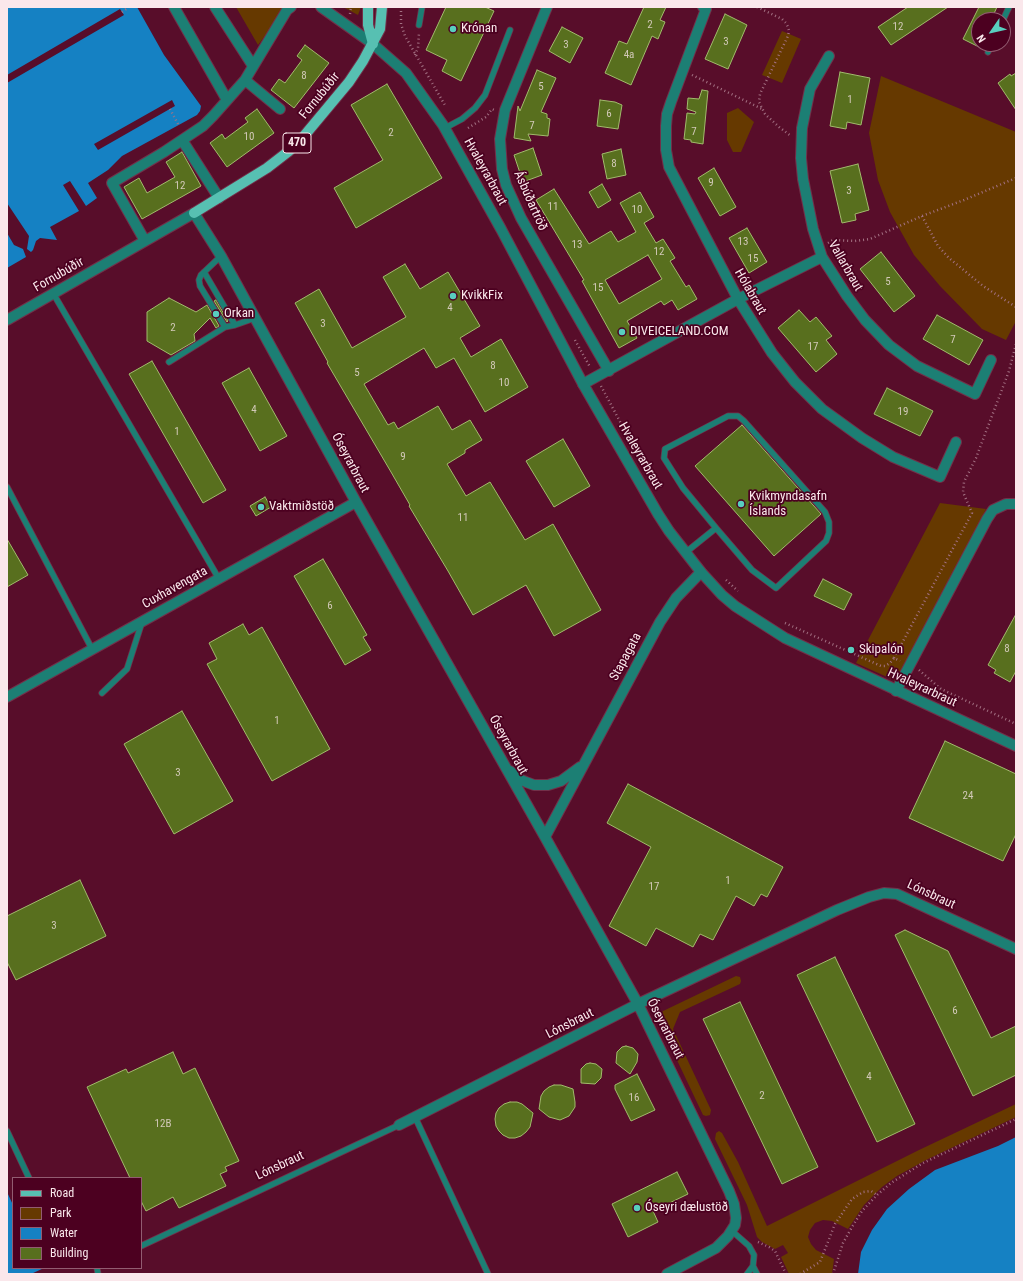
<!DOCTYPE html>
<meta charset="utf-8">
<style>
body{margin:0}
#map{position:relative;width:1023px;height:1281px;overflow:hidden;background:#580d2a;font-family:"Roboto Condensed",sans-serif}
canvas{display:block}
.frame{position:absolute;inset:0;border:8px solid #fae7eb;pointer-events:none}
.legend{position:absolute;left:12px;top:1177px;width:130px;height:92px;box-sizing:border-box;background:#4c0020;border:1px solid #925c71;margin:0;padding:5px 7px;list-style:none;font-size:12px;color:#fae7eb}
.legend li{display:flex;align-items:center;gap:8px;height:20px}
.legend b{width:20px;border:1px solid #925c71}
.north{position:absolute;left:971px;top:12px;width:40px;height:40px;box-sizing:border-box;background:#4c0020;border:1px solid #925c71;border-radius:50%;rotate:236deg;font-size:11px;font-weight:700;line-height:16px;text-align:center;color:#fae7eb}
.north::after{content:'';display:block;margin:auto;width:14px;height:18px;background:#59cebf;clip-path:polygon(50% 0,100% 100%,50% 72%,0 100%)}
</style>
<div id="map">
<canvas width="1023" height="1281"></canvas>
<div class="frame"></div>
<ul class="legend">
<li><b style="height:5px;background:#57c0b2"></b>Road</li>
<li><b style="height:11px;background:#663900"></b>Park</li>
<li><b style="height:11px;background:#1581c3"></b>Water</li>
<li><b style="height:11px;background:#586f1e"></b>Building</li>
</ul>
<div class="north">N</div>
</div>
<script>
const c = document.querySelector('canvas').getContext('2d');
c.lineJoin = 'round';
function fillPath(path, color) { c.fillStyle = color; c.fill(path, 'evenodd'); }
const shape = rows => new Path2D(rows.map(r => 'M' + r).join(''));
function stroke(path, color, width, dash) { c.strokeStyle = color; c.lineWidth = width; c.lineCap = dash ? 'butt' : 'round'; c.setLineDash(dash || []); c.stroke(path); }
function write(font, color, halo, rows, align = 'center') {
  c.font = font + ' "Roboto Condensed",sans-serif'; c.lineWidth = 3.5; c.setLineDash([]); c.textBaseline = 'middle'; c.strokeStyle = halo; c.fillStyle = color; for (const [text, x, y, turn = 0] of rows) {
    c.save(); c.translate(x, y); c.rotate((+turn || 0) * Math.PI / 180); c.textAlign = isNaN(turn) ? turn : align; if (halo) c.strokeText(text, 0, 0); c.fillText(text, 0, 0); c.restore();
  }
}
const green = shape([
 [236,7,287,7,258,45],
 [343,7,361,7,358,15],
 [782,31,801,39,782,83,762,75],
 [881,76,1016,132,1016,321,1006,340,982,329,940,286,914,255,890,212,878,180,869,133],
 [738,108,754,122,741,152,733,152,727,140,727,113],
 [940,503,986,509,905,685,856,663],
 [736,976,740,977,741,981,740,984,680,1012,673,1029,711,1110,710,1115,706,1116,703,1115,658,1020,658,1015,661,1012],
 [1016,1104,1016,1117,926,1160,897,1176,882,1187,864,1205,848,1229,832,1221,823,1220,815,1223,810,1230,808,1237,811,1244,816,1250,834,1259,832,1274,789,1274,781,1257,788,1253,783,1245,775,1249,762,1242,757,1237,747,1205,715,1139,716,1133,719,1131,722,1133,738,1162,767,1226,919,1150]
]);
const water = shape([
 [7,7,137,7,164,55,201,106,200,111,197,115,122,156,108,170,88,183,97,198,86,206,70,181,63,185,79,211,50,227,57,240,40,238,36,241,33,250,31,252,27,249,29,236,7,203],
 [7,233,14,245,23,249,26,257,7,268],
 [1016,1137,1016,1274,858,1274,861,1252,872,1230,887,1209,909,1189,935,1170,998,1146],
 [7,1192,13,1205,13,1268,44,1268,31,1274,7,1274]
]);
const pier = shape([
 [120,9,124,15,7,83,7,75],
 [172,100,175,106,98,150,94,144]
]);
const building = shape([
 [446,7,485,7,494,11,461,81,442,71,447,60,426,50,446,7],
 [644,7,666,7,660,20,665,22,658,39,652,36,631,85,605,73,619,41,627,44,644,7],
 [908,7,948,7,891,45,878,27,908,7],
 [979,7,997,7,991,20,979,20,979,47,963,39,979,7],
 [725,14,747,25,728,69,705,59,725,14],
 [562,27,583,38,570,63,549,51,562,27],
 [305,45,329,63,294,108,271,90,279,79,285,83,302,60,297,56,305,45],
 [537,70,556,78,541,112,547,114,547,118,550,119,548,136,528,134,531,141,514,138,518,106,520,111,537,70],
 [840,72,870,78,861,125,847,122,846,129,830,126,840,72],
 [1016,73,1016,110,998,83,1010,74,1011,76,1016,73],
 [387,84,442,178,356,228,334,188,383,160,351,105,387,84],
 [702,90,708,91,703,144,691,142,691,140,684,139,687,113,695,114,696,112,687,109,688,98,699,99,702,90],
 [600,100,615,102,622,105,618,129,597,126,600,100],
 [257,109,274,133,227,167,210,143,222,134,225,139,248,122,245,118,257,109],
 [533,148,542,175,523,182,514,155,533,148],
 [621,149,626,175,607,179,602,154,621,149],
 [182,152,201,186,142,219,124,187,139,178,147,193,175,177,166,162,182,152],
 [858,164,869,210,855,214,856,220,842,223,830,171,858,164],
 [714,168,736,207,720,216,698,178,714,168],
 [602,184,611,200,598,208,589,192,602,184],
 [554,189,589,244,611,231,618,242,636,232,620,203,640,192,654,217,644,223,656,243,663,239,675,258,670,261,686,287,689,285,697,299,678,310,672,300,664,305,661,301,627,321,637,338,619,348,582,281,584,280,536,200,554,189],
 [648,255,662,279,619,304,605,280,648,255],
 [747,228,767,262,749,273,729,238,747,228],
 [881,252,915,296,894,312,860,269,881,252],
 [405,264,420,289,448,272,480,326,460,338,471,357,501,339,528,387,485,412,454,358,436,368,424,348,364,384,388,425,394,422,398,429,438,406,452,430,470,420,482,440,465,450,465,453,447,464,466,496,490,482,525,540,553,524,601,610,554,636,526,585,473,615,448,571,409,506,410,505,391,472,327,363,328,362,295,303,319,289,352,348,406,317,383,277,405,264],
 [169,298,196,312,207,305,219,326,216,328,210,318,194,334,195,341,171,355,147,341,147,312,169,298],
 [216,300,228,321,227,322,214,301,216,300],
 [799,310,810,322,816,317,832,336,826,340,837,354,816,372,778,328,799,310],
 [937,315,983,340,969,365,923,339,937,315],
 [152,361,226,490,203,503,129,374,152,361],
 [249,368,287,436,260,451,222,383,249,368],
 [887,388,933,411,920,436,874,414,887,388],
 [742,425,821,514,774,556,695,466,742,425],
 [563,439,590,486,554,507,526,461,563,439],
 [265,497,271,507,256,516,250,506,265,497],
 [7,539,28,575,7,587,7,539],
 [323,559,367,635,363,637,371,650,345,665,294,576,323,559],
 [823,579,852,594,844,610,814,596,823,579],
 [1016,614,1016,671,1010,682,994,673,996,670,988,665,1016,614],
 [243,624,249,635,262,627,330,749,272,781,207,664,217,659,209,643,243,624],
 [182,711,233,801,174,834,124,744,182,711],
 [945,741,1016,774,1016,834,1003,861,909,818,945,741],
 [628,784,783,867,767,897,761,894,754,906,736,896,713,940,700,934,693,947,656,928,646,946,609,926,651,847,607,823,628,784],
 [80,880,106,936,16,980,7,962,7,916,80,880],
 [905,930,948,951,991,1038,1016,1026,1016,1075,973,1096,895,935,905,930],
 [835,957,915,1124,877,1142,797,975,835,957],
 [740,1002,818,1167,782,1184,703,1019,740,1002],
 [626,1046,633,1048,638,1054,637,1062,630,1074,616,1063,617,1052,622,1047,626,1046],
 [173,1052,183,1074,195,1068,239,1161,225,1167,227,1171,220,1174,226,1186,179,1208,173,1197,146,1211,141,1201,141,1178,130,1178,87,1087,126,1069,128,1073,173,1052],
 [590,1063,596,1064,602,1069,601,1078,595,1084,581,1083,581,1069,586,1064,590,1063],
 [637,1074,655,1110,631,1121,615,1089,615,1085,637,1074],
 [554,1085,561,1085,573,1089,575,1102,575,1107,569,1116,560,1120,549,1117,539,1109,541,1096,544,1091,549,1087,554,1085],
 [510,1102,517,1102,522,1104,533,1113,530,1127,526,1132,521,1136,515,1138,509,1138,503,1135,499,1131,496,1126,495,1119,496,1113,499,1108,504,1104,510,1102],
 [677,1172,688,1194,653,1211,658,1222,628,1237,612,1204,677,1172]
]);
const path = shape([
 [401,7,401,24,405,36,446,107],
 [757,7,782,19,786,23,788,27,789,31,788,36,760,94,759,102,765,114,779,127,791,136],
 [122,12,129,7],
 [350,14,351,7],
 [415,55,418,48,419,33],
 [692,75,762,109],
 [170,109,178,124],
 [468,128,486,117,492,109,494,110],
 [922,216,938,246,949,258,983,286,1016,307],
 [828,243,833,240,855,241,870,239,922,216,964,200,1016,178],
 [575,340,590,367],
 [601,386,624,429],
 [726,580,738,591],
 [785,623,881,666,885,666,890,663,894,658,900,661],
 [894,658,972,513,963,492,964,482,976,458,1009,371,1016,344],
 [919,670,941,689,1016,724],
 [758,1242,769,1247,775,1251,786,1274],
 [800,1274,820,1262,835,1224,852,1199,863,1192,871,1191,877,1195],
 [833,1274,843,1243,852,1227,862,1211,877,1195,891,1183,923,1163,1016,1119]
]);
const service = shape([
 [1003,20,1009,7],
 [419,25,422,7],
 [988,52,992,44],
 [445,128,462,119,475,108,485,95,510,30],
 [221,256,201,275,199,280,200,286,225,327,235,325,255,318],
 [204,272,235,325],
 [53,293,219,579],
 [169,362,225,327],
 [7,487,92,649],
 [685,553,716,528,752,570,776,588,826,541,829,533,829,522,825,512,744,421,738,416,728,416,665,449,664,458,683,488,716,528],
 [102,693,127,669,142,622],
 [415,1117,488,1274],
 [7,1131,29,1178],
 [732,1231,749,1246,754,1255,753,1266,747,1274],
 [141,1246,399,1125],
 [753,1266,757,1274],
 [97,1268,98,1274]
]);
const minor = shape([
 [174,7,227,100],
 [215,7,253,66],
 [321,7,373,44],
 [547,7,505,110,500,139,502,169,506,185,521,218,609,371],
 [703,7,706,9,671,102,667,114,666,126,666,150,669,167,738,299,772,353,795,382,822,409,862,438,893,457,940,477,956,442],
 [829,56,810,89,802,128,801,158,803,179,813,229,822,257,847,296,865,320,889,345,917,366,975,394,991,360],
 [245,80,280,109],
 [182,140,219,198],
 [145,241,112,183,164,152,203,126,213,116,245,80,287,10,291,7],
 [7,320,194,213,221,256,356,502,545,837,638,1004,729,1191,734,1204,736,1218,735,1225,728,1236,716,1248,667,1274],
 [583,384,738,299,822,257],
 [896,691,987,519,993,510,1006,504,1016,504],
 [7,697,356,502],
 [510,771,519,779,526,782,534,785,548,785,561,781,580,767],
 [545,837,660,622,676,598,701,572],
 [399,1125,638,1004,837,910,869,897,884,893,897,894,1016,949]
]);
const tertiary = shape([
 [373,44,406,73,443,125,501,229,583,384,658,514,669,531,701,572,722,595,735,606,785,638,1016,746]
]);
const primary = shape([
 [368,7,368,25,373,44],
 [194,213,267,168,289,151,304,136,349,82,363,61,380,29,382,7]
]);
const markers = [
 [453,29,4,"#59cebf"],
 [453,296,4,"#59cebf"],
 [216,314,4,"#59cebf"],
 [622,332,4,"#59cebf"],
 [741,504,4,"#59cebf"],
 [261,507,4,"#59cebf"],
 [851,650,4,"#59cebf"],
 [637,1208,4,"#59cebf"]
];
const numberNames = [
 ["2",650,25],
 ["12",898,27],
 ["3",726,42],
 ["3",566,45],
 ["4a",629,55],
 ["8",304,76],
 ["5",541,87],
 ["1",850,100],
 ["6",609,114],
 ["7",532,126],
 ["7",694,132],
 ["2",391,133],
 ["10",249,137],
 ["8",614,164],
 ["9",711,183],
 ["12",180,186],
 ["3",849,191],
 ["11",553,207],
 ["10",637,210],
 ["13",743,242],
 ["13",577,245],
 ["12",659,252],
 ["15",753,259],
 ["5",888,282],
 ["15",598,288],
 ["4",450,308],
 ["3",323,324],
 ["2",173,328],
 ["7",953,340],
 ["17",813,347],
 ["8",493,366],
 ["5",357,373],
 ["10",504,383],
 ["4",254,410],
 ["19",903,412],
 ["1",177,432],
 ["9",403,457],
 ["11",463,518],
 ["6",330,606],
 ["8",1007,649],
 ["1",277,721],
 ["3",178,773],
 ["24",968,796],
 ["1",728,881],
 ["17",654,887],
 ["3",54,926],
 ["6",955,1011],
 ["4",869,1077],
 ["2",762,1096],
 ["16",634,1098],
 ["12B",163,1124]
];
const shields = [
 [297,143,28]
];
const shieldNames = [
 ["470",297,143]
];
const poiNames = [
 ["Krónan",461,29],
 ["KvikkFix",461,296],
 ["Orkan",224,314],
 ["DIVEICELAND.COM",630,332],
 ["Kvikmyndasafn",749,497],
 ["Íslands",749,512],
 ["Vaktmiðstöð",269,507],
 ["Skipalón",859,650],
 ["Óseyri dælustöð",645,1208]
];
const streetNames = [
 ["Fornubúðir",320,96,-51],
 ["Hvaleyrarbraut",485,172,61],
 ["Ásbúðartröð",530,201,66],
 ["Vallarbraut",845,266,60],
 ["Fornubúðir",59,275,-30],
 ["Hólabraut",750,292,60],
 ["Hvaleyrarbraut",640,456,60],
 ["Óseyrarbraut",350,463,62],
 ["Cuxhavengata",175,588,-29],
 ["Stapagata",626,657,-62],
 ["Hvaleyrarbraut",922,688,25],
 ["Óseyrarbraut",508,745,61],
 ["Lónsbraut",931,895,25],
 ["Lónsbraut",570,1024,-27],
 ["Óseyrarbraut",665,1029,63],
 ["Lónsbraut",280,1166,-25]
];
fillPath(green, '#663900');
fillPath(water, '#1581c3');
fillPath(pier, '#580d2a');
fillPath(building, '#586f1e');
stroke(building, '#a1bb6c', 1);
stroke(service, '#723049', 7);
stroke(minor, '#723049', 12);
stroke(tertiary, '#723049', 12);
stroke(primary, '#723049', 12);
stroke(path, '#a37183', 2.5, [1, 3]);
stroke(service, '#1c7f74', 5.5);
stroke(minor, '#1c7f74', 10);
stroke(tertiary, '#1c7f74', 10);
stroke(primary, '#57c0b2', 10);
for (const [x, y, r, color] of markers) { const dot = new Path2D(); dot.arc(x, y, r, 0, 2 * Math.PI); c.fillStyle = color; c.fill(dot); stroke(dot, '#4c0020', 1.5); }
write('11px', '#d2c9b8', null, numberNames);
for (const [x, y, w] of shields) { const box = new Path2D(); box.roundRect(x - w / 2, y - 10, w, 20, 3); c.fillStyle = '#4c0020'; c.fill(box); stroke(box, '#fae7eb', 1); }
write('bold 12px', '#fae7eb', null, shieldNames);
write('13px', '#fae7eb', '#4c0020', poiNames, 'left');
write('13px', '#fae7eb', '#4c0020', streetNames);
</script>
